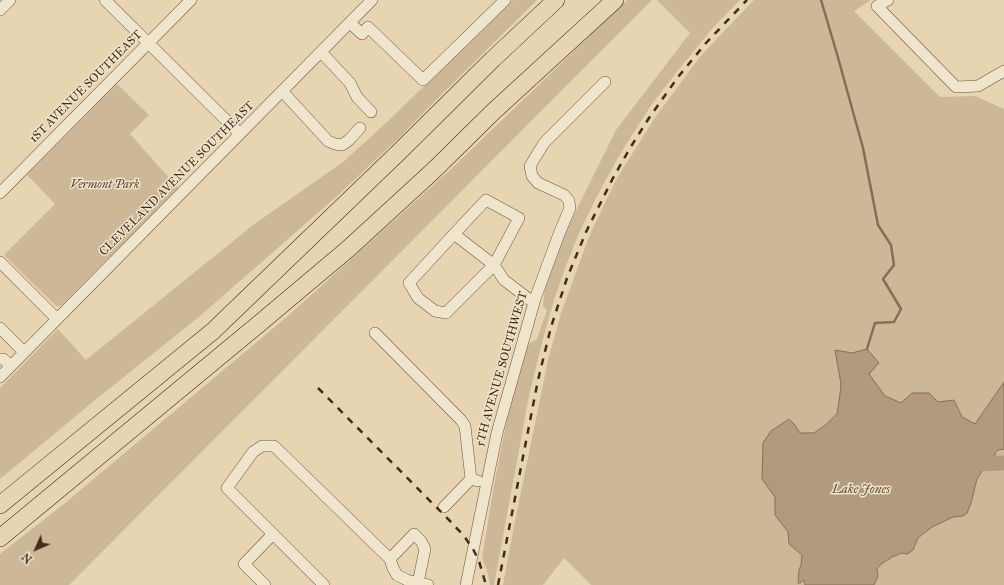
<!DOCTYPE html>
<style>
body{margin:0}
#map{position:relative;width:1004px;height:585px;overflow:hidden;background:#e7d5b1;font-family:"IM FELL Great Primer",serif}
canvas{display:block}
.north{position:absolute;left:16px;top:529px;width:40px;height:40px;-webkit-text-stroke:3px #efe4cc;paint-order:stroke;rotate:225deg;font-size:11px;font-weight:700;line-height:16px;text-align:center;color:#472a16}
.north::after{content:'';display:block;margin:auto;width:14px;height:18px;background:#472a16;clip-path:polygon(50% 0,100% 100%,50% 72%,0 100%)}
</style>
<div id="map">
<canvas width="1004" height="585"></canvas>
<div class="north">N</div>
</div>
<script>
const c = document.querySelector('canvas').getContext('2d');
c.lineJoin = 'round';
function fillPath(path, color) { c.fillStyle = color; c.fill(path, 'evenodd'); }
const shape = rows => new Path2D(rows.map(r => 'M' + r).join(''));
function stroke(path, color, width, dash) { c.strokeStyle = color; c.lineWidth = width; c.lineCap = dash ? 'butt' : 'round'; c.setLineDash(dash || []); c.stroke(path); }
function write(font, color, halo, rows, align = 'center') {
  c.font = font + ' "IM FELL Great Primer",serif'; c.lineWidth = 3; c.setLineDash([]); c.textBaseline = 'middle'; c.strokeStyle = halo; c.fillStyle = color; for (const [text, x, y, turn = 0] of rows) {
    c.save(); c.translate(x, y); c.rotate((+turn || 0) * Math.PI / 180); c.textAlign = isNaN(turn) ? turn : align; if (halo) c.strokeText(text, 0, 0); c.fillText(text, 0, 0); c.restore();
  }
}
const green = shape([
 [513,0,537,0,434,102,401,136,336,197,200,316,94,401,0,479,0,388,58,329,86,360,253,225,343,162,388,121],
 [627,0,652,0,69,585,0,585,0,554,65,503,289,315,450,170],
 [657,0,740,0,712,29,680,68,652,104,632,135,618,158,597,196,579,233,566,266,554,300,543,339,529,396,494,585,490,585,487,570,482,558,494,485,506,424,525,348,530,343,537,339,547,310,544,308,543,305,545,288,562,239,616,130,690,33],
 [754,0,871,0,854,11,940,97,975,96,1004,109,1004,382,975,424,962,417,954,400,938,402,901,403,885,396,869,374,852,353,835,350,841,384,840,394,837,414,814,433,800,433,795,425,762,479,775,497,775,515,788,532,789,544,802,555,801,565,799,570,798,580,802,582,804,580,805,585,591,585,564,558,543,585,503,585,513,531,548,360,561,313,590,234,617,178,654,119,699,58,725,30],
 [117,84,149,115,130,134,178,188,63,304,60,306,56,306,4,255,55,204,27,175],
 [1004,449,1004,585,874,585,878,576,877,569,880,565,892,557,913,550,918,538,932,527,953,517,958,517,971,503,977,479,986,464,995,459,995,453,998,450]
]);
const water = shape([
 [867,349,879,363,869,374,885,396,901,403,912,393,929,393,938,402,954,400,962,417,975,424,1004,382,1004,449,998,450,995,453,995,459,994,461,991,462,988,462,982,471,977,479,971,503,967,513,963,516,953,517,932,527,918,538,913,550,907,554,902,553,892,557,880,565,877,569,878,576,874,585,805,585,804,580,800,583,798,583,799,570,801,565,802,555,789,544,788,532,775,515,775,497,762,479,763,443,771,431,789,419,795,425,800,433,814,433,825,425,837,414,840,394,841,384,835,350,852,353,867,349]
]);
const stream = shape([
 [821,0,837,54,863,148,878,225,891,245,894,265,883,279,901,309,894,322,875,323,867,349]
]);
const river = shape([
 [966,464,1004,463]
]);
const minor = shape([
 [105,0,240,134],
 [888,0,877,6,956,87,978,86,1004,71],
 [0,10,10,0],
 [350,23,362,34,368,27,423,80,505,0],
 [321,52,350,83,357,97,371,112],
 [282,91,328,141,335,144,342,145,349,140,360,128],
 [0,193,191,0],
 [454,234,494,265,446,313,435,311,418,298,409,283,454,234,486,200,519,218,494,265,504,280,534,303],
 [0,262,57,319],
 [0,328,24,352],
 [375,333,461,420,465,426,471,479],
 [0,359,3,359,11,366],
 [0,377,372,0],
 [444,507,471,479,478,481],
 [418,583,425,549,421,541,414,534,390,559,393,568,397,575,407,580,418,583,428,585],
 [265,585,244,564,273,534],
 [324,585,227,488,253,452,262,446,274,446,390,559],
 [466,585,497,433,535,299,559,234,570,208,569,201,567,198,564,195,538,183,532,176,530,166,544,143,605,82]
]);
const highway = shape([
 [0,505,213,331,399,152,493,59,556,0],
 [0,538,260,323,348,249,433,171,494,111,615,0]
]);
const rail = shape([
 [318,388,451,522,464,536,473,549,479,561,486,585],
 [498,585,538,380,551,327,567,278,586,232,613,178,630,148,649,118,678,77,706,43,747,0]
]);
const streetNames = [
 ["1ST AVENUE SOUTHEAST",86,87,-45],
 ["CLEVELAND AVENUE SOUTHEAST",177,179,-45],
 ["5TH AVENUE SOUTHWEST",502,369,-74]
];
const parkNames = [
 ["Vermont Park",105,185]
];
const waterNames = [
 ["Lake Jones",861,490]
];
fillPath(green, '#ccb897');
fillPath(water, '#b19b7c');
stroke(water, '#876e53', 1);
stroke(stream, '#876e53', 2.5);
stroke(river, '#b19b7c', 15);
stroke(minor, '#6f553d', 12);
stroke(highway, '#472a16', 18);
stroke(minor, '#efe4cc', 11);
stroke(highway, '#e7d5b1', 17);
stroke(rail, '#472a16', 2.5, [7, 7]);
write('12px', '#472a16', '#efe4cc', streetNames);
write('italic 12px', '#624630', '#efe4cc', parkNames);
write('italic 13px', '#624630', '#efe4cc', waterNames);
</script>
